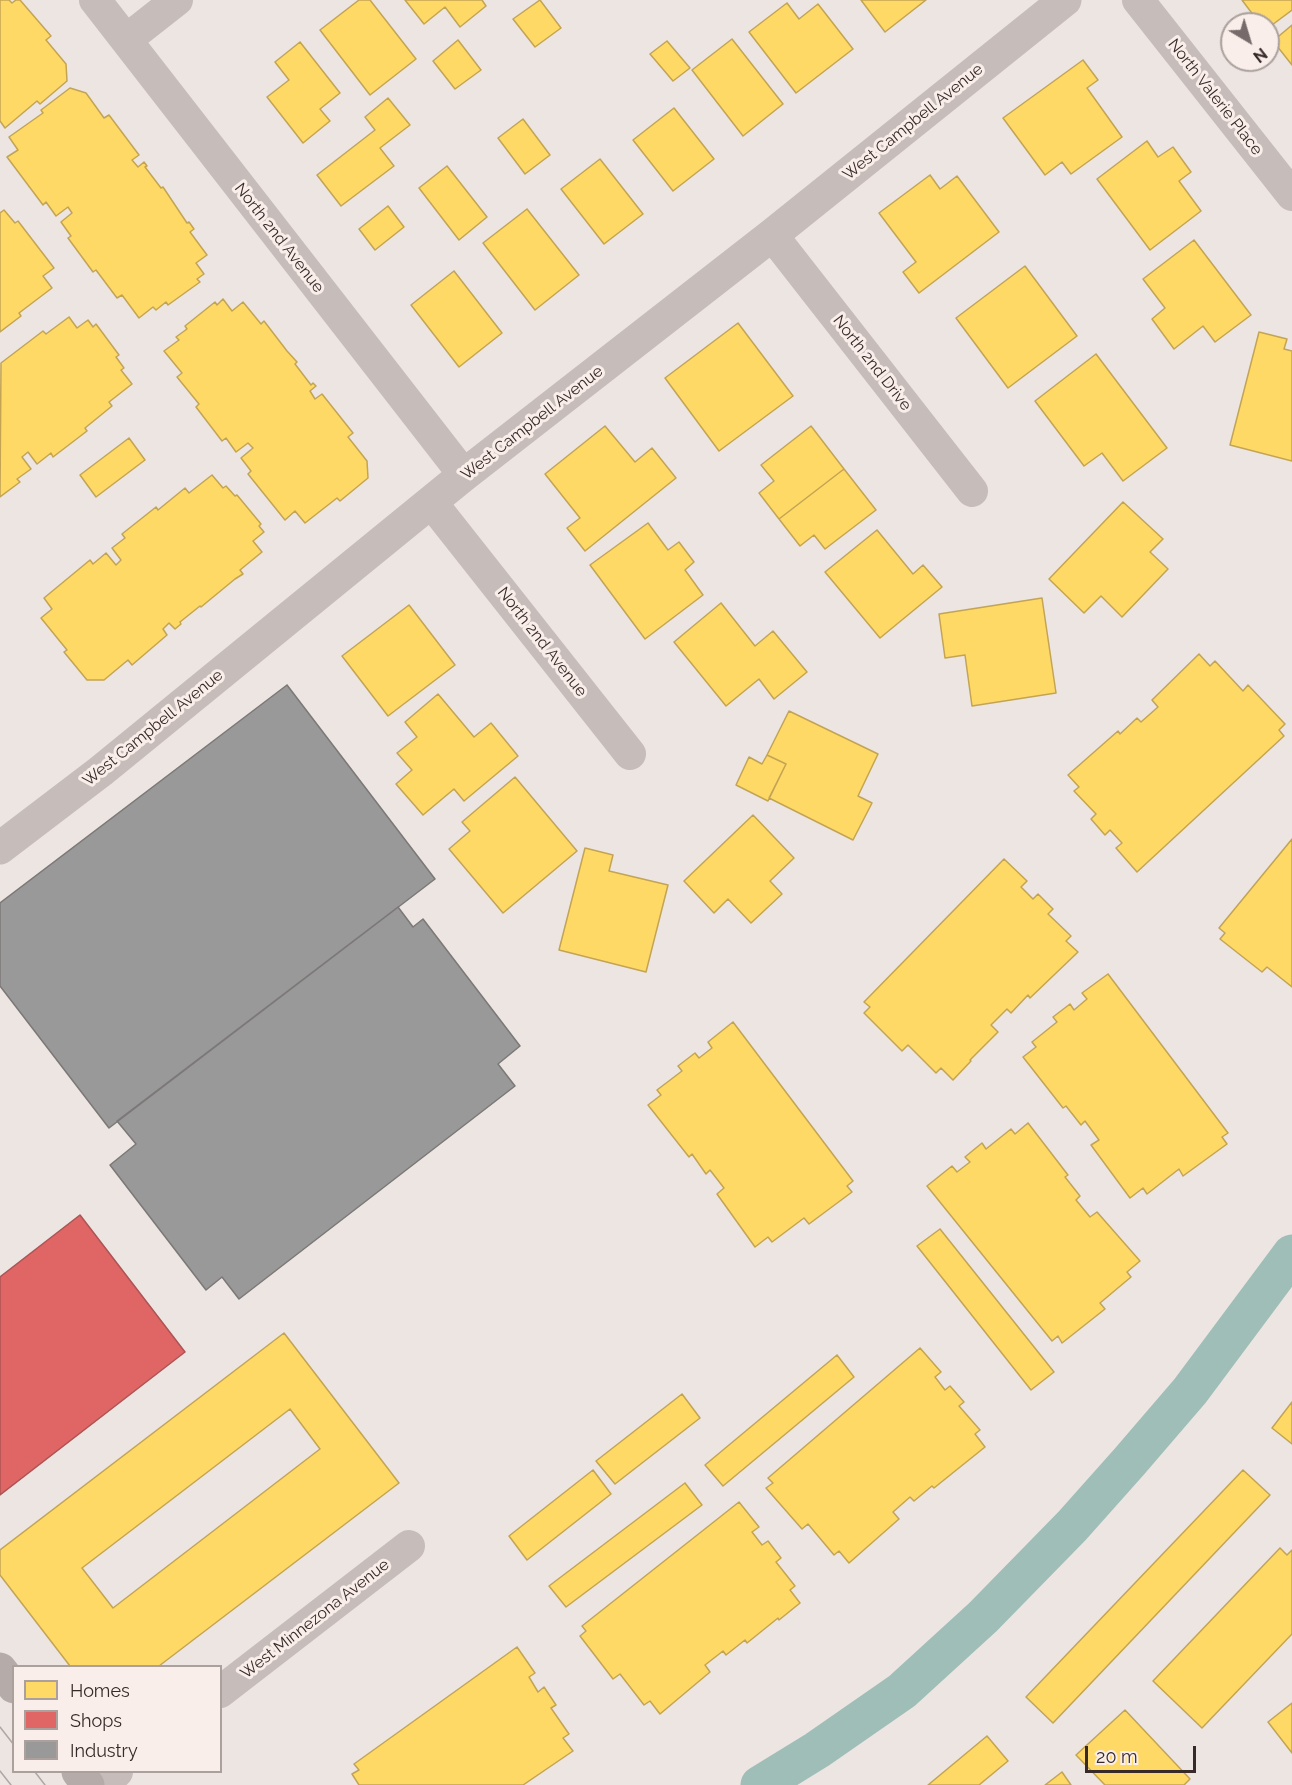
<!DOCTYPE html>
<style>
body{margin:0}
#map{position:relative;width:1292px;height:1785px;overflow:hidden;background:#ece5e2;font-family:Raleway,sans-serif}
canvas{display:block}
.legend{position:absolute;left:12px;top:1665px;width:210px;height:108px;box-sizing:border-box;background:#f9eee9;border:2px solid #aba09c;margin:0;padding:8px 10px;list-style:none;font-size:18px;color:#372a29}
.legend li{display:flex;align-items:center;gap:12px;height:30px}
.legend b{width:30px;border:2px solid #aba09c}
.north{position:absolute;left:1220px;top:12px;width:60px;height:60px;box-sizing:border-box;background:#f9eee9;border:2px solid #aba09c;border-radius:50%;rotate:142deg;font-size:16px;font-weight:700;line-height:24px;text-align:center;color:#372a29}
.north::after{content:'';display:block;margin:auto;width:21px;height:27px;background:#766b6a;clip-path:polygon(50% 0,100% 100%,50% 72%,0 100%)}
.scale{position:absolute;left:1085px;top:1746px;width:111px;height:27px;box-sizing:border-box;border:3px solid #372a29;border-top:0;padding-left:8px;font-size:18px;line-height:21px;white-space:nowrap;color:#372a29;-webkit-text-stroke:4px #f9eee9;paint-order:stroke}
</style>
<div id="map">
<canvas width="1292" height="1785"></canvas>
<ul class="legend">
<li><b style="height:16px;background:#ffd966"></b>Homes</li>
<li><b style="height:16px;background:#e06666"></b>Shops</li>
<li><b style="height:16px;background:#999"></b>Industry</li>
</ul>
<div class="north">N</div>
<div class="scale">20 m</div>
</div>
<script>
const c = document.querySelector('canvas').getContext('2d');
c.lineJoin = 'round';
function fillPath(path, color) { c.fillStyle = color; c.fill(path, 'evenodd'); }
const shape = rows => new Path2D(rows.map(r => 'M' + r).join(''));
function stroke(path, color, width, dash) { c.strokeStyle = color; c.lineWidth = width; c.lineCap = dash ? 'butt' : 'round'; c.setLineDash(dash || []); c.stroke(path); }
function write(font, color, halo, rows, align = 'center') {
  c.font = font + ' Raleway,sans-serif'; c.lineWidth = 6; c.setLineDash([]); c.textBaseline = 'middle'; c.strokeStyle = halo; c.fillStyle = color; for (const [text, x, y, turn = 0] of rows) {
    c.save(); c.translate(x, y); c.rotate((+turn || 0) * Math.PI / 180); c.textAlign = isNaN(turn) ? turn : align; if (halo) c.strokeText(text, 0, 0); c.fillText(text, 0, 0); c.restore();
  }
}
const homes = shape([
 [0,0,9,0,12,3,16,0,20,0,51,36,46,40,66,64,67,81,40,104,37,101,5,128,0,121,0,0],
 [359,0,370,0,416,59,370,95,320,30,359,0],
 [405,0,482,0,486,6,460,27,445,7,424,24,405,0],
 [540,0,561,28,535,47,513,19,540,0],
 [861,0,926,0,885,32,861,0],
 [1242,0,1292,0,1292,10,1268,28,1268,24,1260,24,1242,0],
 [787,3,799,19,818,4,853,49,796,93,749,32,787,3],
 [1292,25,1292,65,1273,41,1292,25],
 [732,39,783,104,743,136,692,70,732,39],
 [458,40,481,70,455,89,433,61,458,40],
 [667,41,690,68,673,81,650,54,667,41],
 [300,42,340,93,320,109,330,121,303,143,267,97,289,80,275,62,300,42],
 [1083,60,1098,80,1087,88,1122,137,1071,174,1062,162,1045,175,1003,118,1083,60],
 [70,88,86,93,104,118,109,115,139,155,132,160,138,167,144,162,147,166,145,167,161,188,163,187,187,223,189,222,194,229,190,232,207,255,196,263,204,274,197,279,200,282,168,305,166,302,156,310,153,307,139,318,122,295,117,298,96,270,93,272,68,238,71,236,61,222,72,213,68,207,56,216,46,202,43,205,7,157,18,150,9,137,43,113,41,110,70,88],
 [388,98,410,125,380,148,394,166,341,206,317,175,375,130,365,117,388,98],
 [674,108,714,159,673,191,633,140,674,108],
 [523,119,550,155,525,174,498,138,523,119],
 [1147,141,1158,157,1173,147,1191,172,1179,181,1201,211,1150,250,1097,179,1147,141],
 [600,159,643,214,604,244,561,189,600,159],
 [447,166,487,217,459,240,419,188,447,166],
 [930,175,940,189,957,176,999,232,919,293,903,272,916,262,879,213,930,175],
 [388,206,404,227,375,250,359,229,388,206],
 [527,209,579,275,535,310,483,243,527,209],
 [4,210,15,223,18,221,54,268,43,276,52,288,19,313,21,316,0,332,0,213,4,210],
 [1194,240,1251,315,1215,342,1203,326,1174,349,1152,319,1165,308,1143,279,1194,240],
 [1025,266,1077,336,1008,388,956,318,1025,266],
 [454,271,502,333,459,367,411,305,454,271],
 [223,299,232,311,243,302,261,324,264,321,287,351,297,362,295,364,311,385,313,383,316,386,310,391,315,399,322,394,353,433,348,437,367,461,368,478,340,501,337,498,305,523,295,511,285,520,248,474,251,471,241,458,253,448,248,443,236,452,226,438,222,441,196,407,199,404,177,377,182,373,164,351,179,340,176,337,187,329,185,326,215,302,217,305,223,299],
 [69,317,77,328,88,320,93,327,96,324,119,355,116,357,124,368,121,370,132,384,109,402,112,406,85,428,87,431,53,457,51,453,37,464,28,452,22,457,31,469,17,479,20,482,0,497,1,363,43,331,46,334,69,317],
 [738,323,793,396,719,451,665,378,738,323],
 [1259,332,1287,339,1284,349,1292,351,1292,461,1230,445,1259,332],
 [1096,354,1167,448,1123,481,1102,453,1084,466,1035,401,1096,354],
 [605,426,635,462,652,448,676,478,585,551,567,528,580,518,545,474,605,426],
 [811,426,844,469,779,519,759,493,774,481,761,465,811,426],
 [129,438,145,460,96,497,80,475,129,438],
 [844,469,876,510,825,549,814,535,800,546,779,519,844,469],
 [212,475,223,488,226,486,235,496,237,495,261,524,259,526,264,532,253,541,262,552,240,570,243,574,235,579,201,607,200,606,180,622,181,624,175,629,169,623,163,629,167,635,132,665,128,660,104,680,87,680,64,652,67,650,41,618,52,609,44,598,90,560,93,564,106,553,116,565,121,560,112,548,125,538,122,534,156,507,158,510,185,488,189,493,212,475],
 [1123,502,1163,539,1150,552,1168,569,1122,617,1101,596,1084,613,1049,579,1123,502],
 [648,523,668,550,679,542,694,562,685,570,703,595,645,639,590,565,648,523],
 [877,530,913,574,923,565,942,587,880,638,825,572,877,530],
 [1042,598,1056,693,972,706,965,655,945,658,939,614,1042,598],
 [721,603,755,646,773,631,807,672,774,699,759,679,726,706,674,642,721,603],
 [409,605,455,665,388,716,342,656,409,605],
 [1199,654,1210,666,1215,661,1243,691,1248,685,1285,724,1279,730,1284,736,1137,872,1116,848,1122,843,1110,830,1105,835,1091,819,1096,814,1074,791,1079,787,1068,775,1118,731,1120,734,1137,718,1141,722,1158,707,1152,700,1199,654],
 [438,694,474,737,491,723,518,756,464,801,454,789,423,815,396,784,412,770,397,753,417,737,405,722,438,694],
 [789,711,878,754,858,796,872,803,853,840,769,798,786,764,767,755,789,711],
 [767,755,786,764,768,801,736,785,749,757,762,764,767,755],
 [515,777,577,851,503,913,449,849,470,831,462,822,515,777],
 [753,815,794,858,770,881,782,894,751,923,728,899,714,913,684,881,753,815],
 [1292,839,1292,987,1267,967,1262,972,1220,939,1225,933,1219,928,1292,839],
 [585,848,613,855,609,871,668,885,646,972,559,950,585,848],
 [1004,859,1027,881,1021,887,1033,899,1038,894,1053,909,1048,914,1071,936,1066,941,1078,952,1030,998,1028,995,1011,1013,1007,1009,991,1025,998,1032,970,1060,971,1061,953,1080,941,1068,936,1073,908,1045,902,1051,864,1013,870,1007,864,1002,1004,859],
 [1108,974,1228,1133,1222,1137,1227,1144,1183,1176,1179,1169,1147,1194,1143,1188,1130,1198,1091,1145,1099,1140,1085,1121,1081,1125,1066,1106,1063,1108,1023,1057,1036,1047,1032,1042,1057,1022,1053,1017,1070,1004,1074,1010,1087,999,1082,993,1108,974],
 [733,1022,853,1181,847,1186,852,1192,809,1224,804,1218,772,1242,768,1237,755,1247,717,1194,724,1188,710,1170,706,1174,692,1154,689,1157,648,1105,661,1095,657,1090,682,1071,678,1066,695,1053,699,1058,712,1048,708,1042,733,1022],
 [1028,1123,1068,1175,1065,1177,1080,1196,1076,1200,1090,1217,1097,1212,1140,1261,1127,1272,1131,1277,1100,1303,1105,1309,1062,1343,1058,1336,1052,1341,927,1186,952,1166,957,1172,970,1162,965,1157,982,1143,986,1149,1011,1129,1015,1134,1028,1123],
 [940,1229,1054,1372,1031,1390,917,1246,940,1229],
 [284,1333,399,1483,159,1666,70,1666,0,1575,0,1550,284,1333],
 [290,1409,320,1449,113,1608,82,1568,290,1409],
 [920,1348,941,1372,935,1377,945,1390,950,1386,964,1402,959,1406,980,1430,975,1434,985,1447,934,1488,932,1486,914,1501,910,1497,893,1512,899,1519,849,1563,839,1551,834,1555,808,1524,802,1529,766,1488,773,1483,768,1478,920,1348],
 [837,1355,854,1377,723,1486,705,1465,837,1355],
 [682,1394,700,1418,615,1484,596,1461,682,1394],
 [1292,1402,1292,1444,1272,1428,1292,1402],
 [593,1470,611,1494,527,1560,509,1536,593,1470],
 [1243,1470,1270,1495,1053,1723,1026,1697,1243,1470],
 [685,1483,702,1505,566,1607,549,1586,685,1483],
 [739,1502,759,1527,752,1532,762,1545,768,1541,781,1558,776,1562,795,1586,790,1590,800,1603,779,1620,778,1618,747,1643,745,1640,726,1655,723,1651,705,1665,710,1672,660,1714,650,1701,644,1705,620,1674,613,1679,580,1636,586,1631,582,1626,739,1502],
 [1280,1548,1287,1555,1292,1550,1292,1634,1202,1728,1153,1681,1280,1548],
 [517,1647,535,1673,529,1677,538,1692,544,1687,556,1705,551,1708,569,1734,563,1738,573,1751,523,1785,359,1785,352,1774,359,1770,354,1764,517,1647],
 [1292,1703,1292,1753,1268,1722,1292,1703],
 [1125,1710,1190,1779,1184,1785,1105,1785,1076,1755,1125,1710],
 [987,1736,1008,1761,979,1785,928,1785,987,1736],
 [1062,1772,1071,1785,1045,1785,1062,1772]
]);
const shops = shape([
 [80,1215,185,1352,0,1495,0,1277,80,1215]
]);
const industry = shape([
 [287,685,435,879,109,1128,0,986,0,903,287,685],
 [398,907,413,927,423,919,520,1046,498,1064,515,1086,239,1299,222,1277,206,1290,110,1165,136,1144,117,1121,398,907]
]);
const canal = shape([
 [760,1785,817,1750,902,1691,983,1617,1072,1526,1129,1462,1190,1391,1292,1254]
]);
const minor = shape([
 [95,0,464,475],
 [1138,0,1292,195],
 [126,40,177,0],
 [772,235,972,491],
 [431,502,630,754],
 [220,1692,409,1546],
 [100,1785,117,1772]
]);
const tertiary = shape([
 [0,848,101,771,464,475,772,235,1065,0]
]);
const primary = shape([
 [0,1669,14,1687],
 [78,1772,88,1785]
]);
const tram = shape([
 [0,1727,14,1745],
 [0,1771,11,1785],
 [35,1772,45,1785]
]);
const streetNames = [
 ["North Valerie Place",1215,97,52],
 ["West Campbell Avenue",913,122,-39],
 ["North 2nd Avenue",279,238,52],
 ["North 2nd Drive",872,363,52],
 ["West Campbell Avenue",532,423,-38],
 ["North 2nd Avenue",542,642,52],
 ["West Campbell Avenue",153,728,-39],
 ["West Minnezona Avenue",315,1619,-38]
];
fillPath(homes, '#ffd966');
stroke(homes, '#c3a454', 1.5);
fillPath(shops, '#e06666');
stroke(shops, '#ad5454', 1.5);
fillPath(industry, '#999');
stroke(industry, '#7c7877', 1.5);
stroke(canal, '#9ebeb7', 39);
stroke(minor, '#c6bdba', 32);
stroke(tertiary, '#c6bdba', 33);
stroke(primary, '#b5aca9', 33);
stroke(tram, '#aea7a5', 1.5);
write('16px', '#372a29', '#f9eee9', streetNames);
</script>
